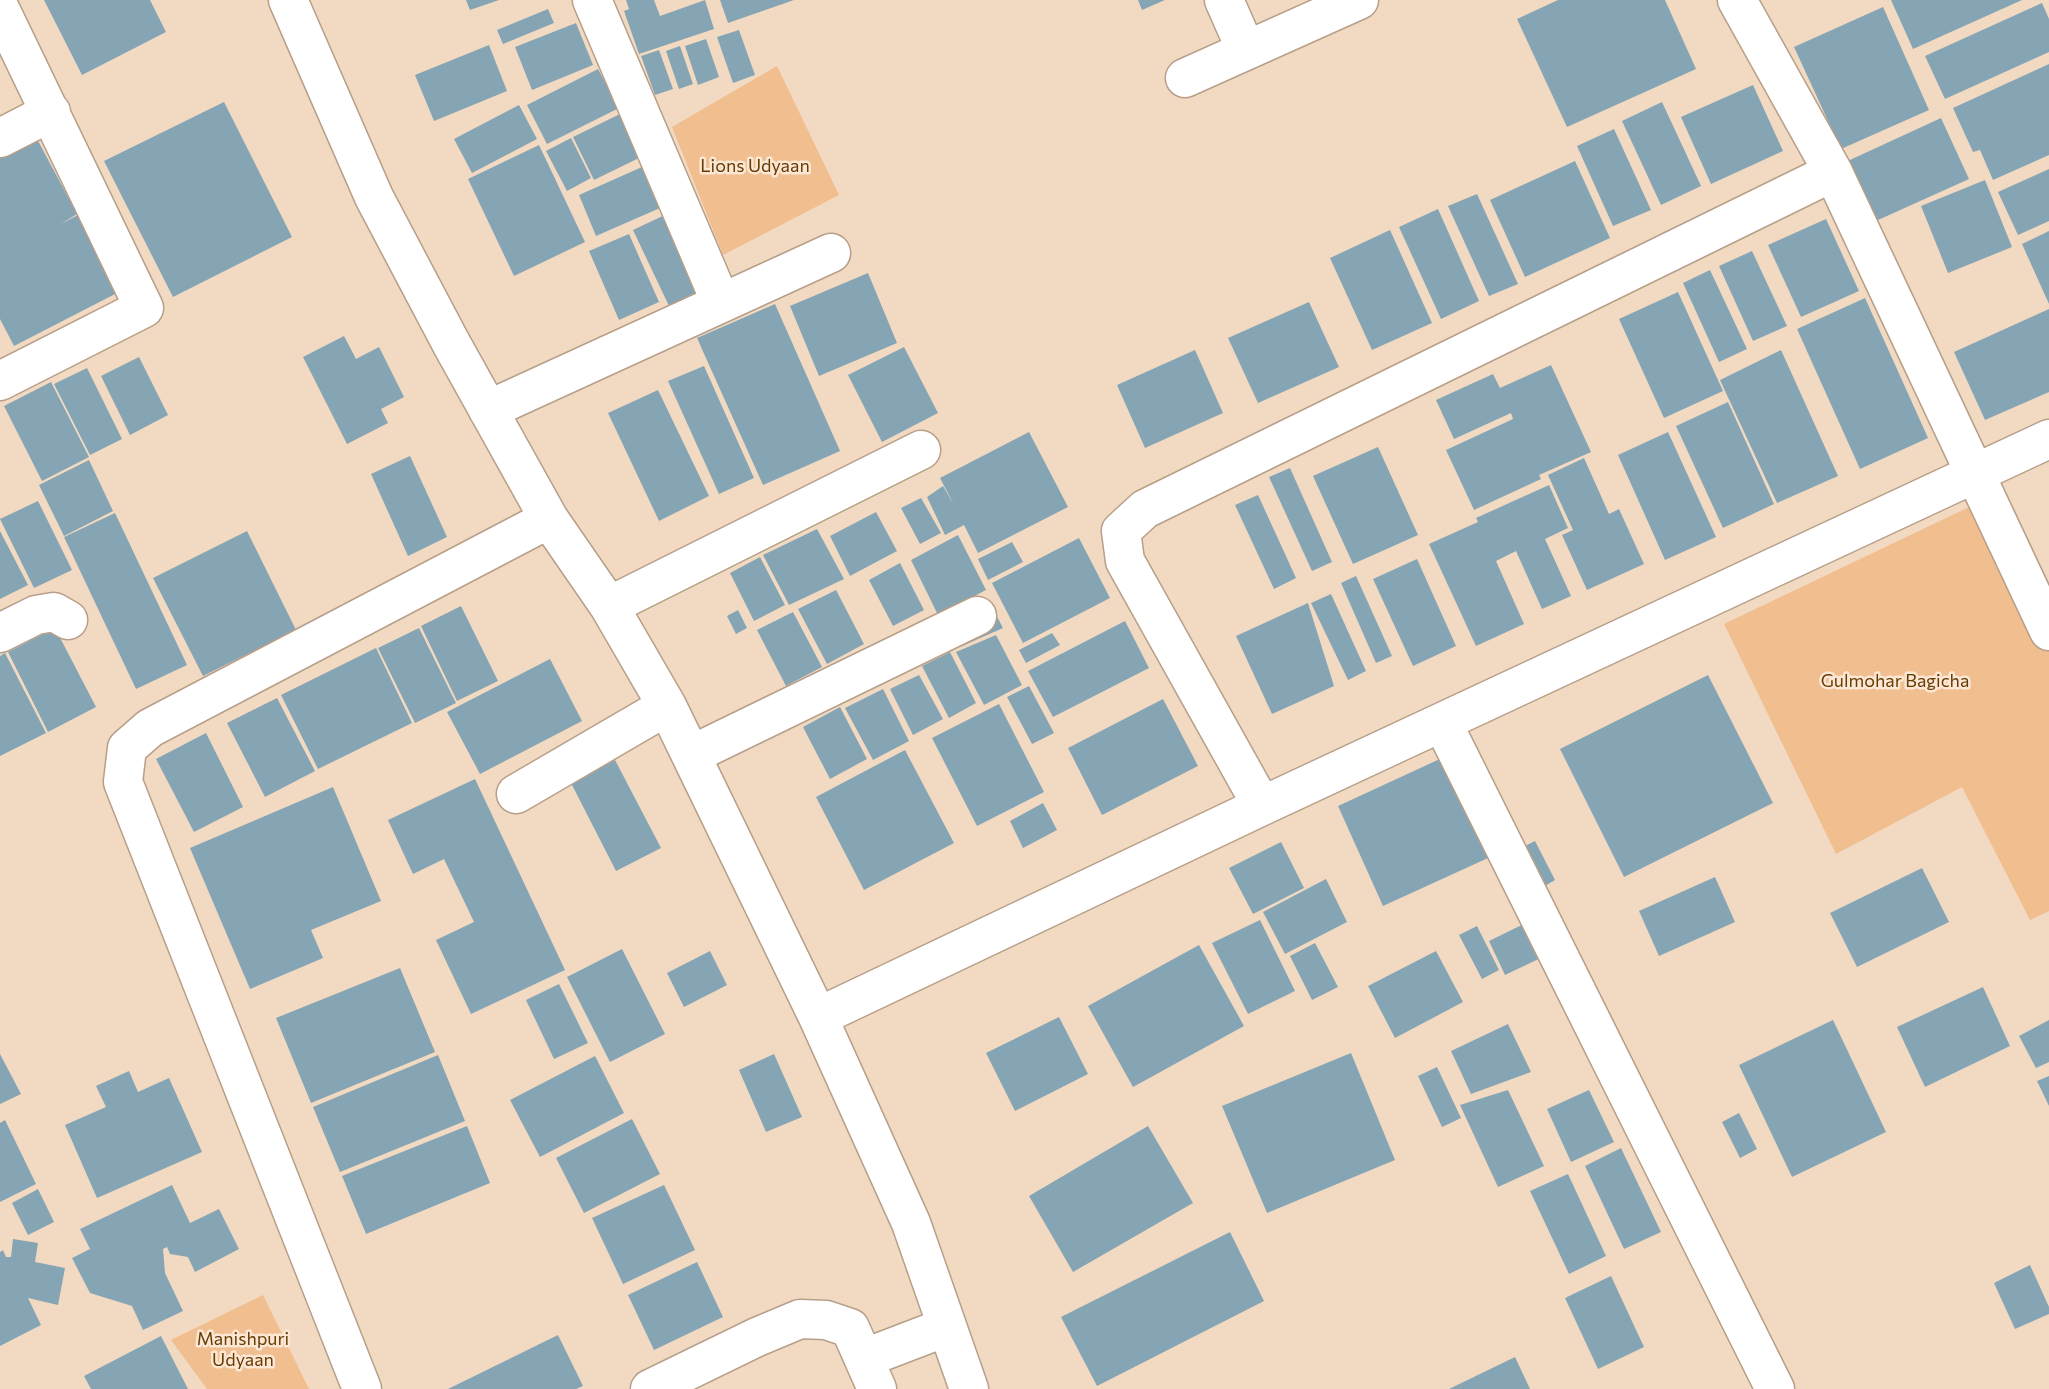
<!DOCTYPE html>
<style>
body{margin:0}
canvas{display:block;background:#f2d9c1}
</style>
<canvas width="2049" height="1389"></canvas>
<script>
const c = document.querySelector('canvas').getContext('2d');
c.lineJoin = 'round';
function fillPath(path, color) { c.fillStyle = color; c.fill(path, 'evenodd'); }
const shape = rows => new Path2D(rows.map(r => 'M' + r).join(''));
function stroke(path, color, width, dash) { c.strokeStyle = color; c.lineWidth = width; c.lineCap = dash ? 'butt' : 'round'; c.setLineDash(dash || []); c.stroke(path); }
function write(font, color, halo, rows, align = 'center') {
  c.font = font + ' Commissioner,sans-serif'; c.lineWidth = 5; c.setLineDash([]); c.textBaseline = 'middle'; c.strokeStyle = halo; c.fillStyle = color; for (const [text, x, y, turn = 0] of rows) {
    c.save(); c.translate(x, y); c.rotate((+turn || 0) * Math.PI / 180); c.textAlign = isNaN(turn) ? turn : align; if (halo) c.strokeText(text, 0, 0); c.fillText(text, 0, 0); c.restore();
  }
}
const green = shape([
 [777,66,839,195,723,255,672,127],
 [1988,498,2049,621,2049,911,2030,920,1962,787,1836,854,1724,624],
 [263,1295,309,1389,207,1389,171,1340]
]);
const building = shape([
 [44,0,150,0,166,32,82,75],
 [466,0,499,0,470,10],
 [626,0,654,0,660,16,705,0,714,29,639,54,624,11,629,9],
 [720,0,794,0,728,23],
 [1138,0,1165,0,1142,10],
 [1558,0,1665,0,1696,69,1567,127,1517,19],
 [1891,0,2022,0,1913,49],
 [2042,3,2049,19,2049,52,1945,99,1925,56],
 [1883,7,1929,110,1841,149,1794,47],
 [548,9,554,23,503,44,497,30],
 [576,23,593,65,532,90,515,47],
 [739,30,755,75,733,83,717,37],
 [706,39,719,77,698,85,685,46],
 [489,45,507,91,434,121,415,75],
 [680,46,693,84,679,89,666,51],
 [659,50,673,89,655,95,641,56],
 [2049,64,2049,155,1993,180,1980,150,1973,152,1953,108],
 [598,69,619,108,547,144,527,105],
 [1753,85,1783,151,1711,184,1681,117],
 [224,102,292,237,173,297,104,161],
 [1662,102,1701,186,1661,205,1622,121],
 [519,105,537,139,472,173,454,139],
 [620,114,641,157,594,180,573,137],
 [1941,118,1969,179,1867,225,1839,165],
 [1614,129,1651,210,1613,226,1577,146],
 [36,137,77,214,61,224,78,215,117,293,14,346,0,319,0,156],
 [571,138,591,178,567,191,546,151],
 [539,145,585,242,514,276,468,179],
 [1575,161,1610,238,1525,277,1490,200],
 [642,167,660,208,596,236,579,195],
 [2049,169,2049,221,2018,235,1998,192],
 [1985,180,2012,247,1948,273,1921,206],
 [1477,194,1518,284,1489,296,1448,206],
 [1438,209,1479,301,1441,319,1399,227],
 [669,213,704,289,669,306,633,230],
 [1826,219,1859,291,1801,317,1768,245],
 [1390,230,1432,323,1372,350,1330,258],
 [2049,231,2049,304,2022,244],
 [629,234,659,302,619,320,589,251],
 [1752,251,1787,326,1753,341,1719,266],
 [1710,270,1747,349,1719,362,1683,283],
 [868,273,897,343,819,376,790,306],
 [1678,292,1723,391,1664,418,1619,319],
 [1865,298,1928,438,1860,469,1797,329],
 [1309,302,1339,367,1258,403,1228,338],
 [775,304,840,451,763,485,697,338],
 [2049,309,2049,392,1985,420,1954,352],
 [344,336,356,359,379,347,404,397,381,409,388,423,347,444,303,357],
 [904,347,938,413,882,442,848,375],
 [1195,350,1223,413,1145,448,1117,385],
 [1781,350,1838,476,1777,503,1720,380],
 [139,357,168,415,130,435,101,376],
 [1551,365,1591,452,1539,475,1541,479,1474,510,1446,450,1513,419,1511,413,1454,439,1436,400,1493,374,1500,388],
 [704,366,754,478,719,494,668,381],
 [87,368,122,439,90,455,54,384],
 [51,382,89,457,42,481,4,406],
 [658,390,709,496,659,521,608,413],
 [1728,402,1774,504,1723,528,1676,426],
 [1029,432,1068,507,978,553,964,525,945,535,927,497,943,486,954,505,940,478],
 [1668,432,1716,537,1665,560,1618,455],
 [1378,447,1418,535,1353,564,1313,476],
 [410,456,447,537,408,556,371,474],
 [1584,458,1609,514,1619,509,1644,564,1587,590,1562,535,1573,530,1548,475],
 [89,460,113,511,64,536,39,485],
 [1290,468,1332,562,1312,571,1269,477],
 [1549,485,1568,528,1545,539,1571,596,1542,609,1516,551,1496,561,1524,624,1476,646,1429,544,1478,522,1476,518],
 [1258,495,1296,578,1274,589,1235,505],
 [921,498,941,533,920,544,901,508],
 [38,501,72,570,34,588,0,519],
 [876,512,897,551,850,576,830,536],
 [115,513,187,665,136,689,64,537],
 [817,529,844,579,789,605,763,555],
 [0,531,28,585,0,599],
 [247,531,296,630,203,676,153,578],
 [958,535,986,590,938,615,911,560],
 [1079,538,1110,598,1023,643,992,583],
 [1012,542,1023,562,988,580,978,559],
 [760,557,785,605,754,621,730,573],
 [1417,559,1456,646,1413,666,1373,579],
 [900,563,924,610,893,626,869,580],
 [1356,576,1392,656,1376,663,1341,583],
 [836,590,864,644,827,664,798,609],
 [1331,594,1366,671,1348,680,1311,603],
 [1308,603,1334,686,1272,714,1236,636],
 [461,606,498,681,457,701,421,626],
 [993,609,1003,628,960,647,951,631],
 [738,610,747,628,736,634,727,616],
 [793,612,822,667,786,686,757,630],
 [1125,621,1149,668,1053,717,1028,671],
 [55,628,96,707,48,732,8,652],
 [419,628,456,703,415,723,378,648],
 [1052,633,1060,645,1026,663,1019,650],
 [996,635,1022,685,984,705,956,652],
 [376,648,412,723,318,769,281,695],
 [950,652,976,703,949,718,922,666],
 [5,653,46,733,0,756,0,656],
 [550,659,582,721,480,774,447,712],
 [919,675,943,719,913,735,890,689],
 [1708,675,1773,803,1624,877,1560,749],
 [1029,686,1054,733,1032,744,1007,697],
 [883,689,909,741,873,760,845,708],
 [277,698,315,771,265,797,227,723],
 [1163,699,1198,766,1102,815,1068,748],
 [999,704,1044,792,977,826,932,738],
 [840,707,867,759,830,779,803,727],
 [206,733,243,807,194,832,156,759],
 [905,750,954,843,864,890,816,797],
 [1442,758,1488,858,1383,906,1338,806],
 [615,760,661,848,616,871,571,783],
 [475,779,565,970,471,1014,436,940,474,922,444,859,413,874,388,820],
 [333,787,381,901,311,930,323,958,250,989,190,848],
 [1043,803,1057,830,1023,848,1010,821],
 [1535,841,1555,880,1538,890,1517,850],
 [1281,842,1304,888,1253,914,1229,868],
 [1922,868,1949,922,1857,967,1830,913],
 [1715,877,1735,922,1659,956,1639,911],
 [1326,879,1347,922,1285,954,1263,912],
 [1260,920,1295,991,1248,1014,1212,943],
 [1532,920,1549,954,1505,975,1489,941],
 [1477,926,1499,970,1482,979,1459,935],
 [1315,943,1338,987,1312,1000,1290,956],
 [1199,945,1244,1026,1133,1087,1088,1006],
 [622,949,665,1034,610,1062,567,977],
 [710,951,727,985,684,1007,667,973],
 [1436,951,1463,1002,1395,1038,1368,986],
 [400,968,435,1052,311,1103,276,1018],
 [559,984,588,1043,554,1059,526,1000],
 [1983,987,2010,1046,1925,1087,1897,1027],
 [1059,1017,1088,1074,1015,1111,986,1053],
 [1833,1020,1886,1132,1792,1177,1739,1065],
 [2049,1020,2049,1062,2036,1068,2019,1036],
 [1508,1024,1531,1072,1471,1094,1451,1051],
 [1351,1053,1395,1160,1267,1213,1222,1106],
 [0,1054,21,1094,0,1104],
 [774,1054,802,1117,766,1132,739,1070],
 [438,1055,465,1121,340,1172,313,1107],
 [595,1056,624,1113,540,1157,510,1100],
 [1437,1067,1461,1118,1442,1127,1418,1076],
 [129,1071,138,1092,169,1078,202,1152,97,1198,65,1125,106,1107,96,1086],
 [2049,1076,2049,1106,2037,1081],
 [1508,1090,1544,1166,1498,1187,1460,1105],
 [1589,1090,1614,1142,1571,1162,1547,1109],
 [1739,1113,1757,1149,1740,1158,1722,1122],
 [632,1119,660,1174,584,1213,556,1158],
 [5,1120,36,1184,0,1202,0,1123],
 [467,1126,490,1183,366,1234,342,1176],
 [1148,1126,1193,1203,1073,1272,1029,1196],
 [1621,1148,1661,1232,1624,1249,1585,1166],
 [1568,1174,1606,1256,1569,1274,1530,1191],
 [172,1185,190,1223,219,1209,239,1249,195,1272,188,1257,170,1254,167,1247,163,1249,165,1273,183,1311,143,1330,132,1306,90,1293,72,1258,90,1249,80,1229],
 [664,1185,695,1250,623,1284,592,1218],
 [38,1189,54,1222,28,1235,12,1203],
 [1230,1232,1264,1301,1097,1386,1061,1317],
 [13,1239,38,1243,35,1262,65,1268,58,1305,28,1298,41,1325,0,1346,0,1252,3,1250,6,1257,11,1257],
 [697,1262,723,1317,654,1350,628,1295],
 [2030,1265,2049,1307,2049,1314,2015,1329,1994,1283],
 [1611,1276,1644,1347,1598,1369,1565,1298],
 [558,1335,583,1386,576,1389,448,1389],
 [161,1336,188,1389,91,1389,84,1376],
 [1515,1357,1530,1389,1449,1389]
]);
const minor = shape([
 [288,0,374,197,451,343,549,519,609,606,667,706,818,1017,911,1223,969,1389],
 [592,0,721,303],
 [1224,0,1246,50],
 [1737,0,1833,172,2049,631],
 [0,9,144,308,0,381],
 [1185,78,1359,0],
 [0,138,51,112],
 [488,410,831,253],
 [609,606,921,450],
 [0,633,36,615,54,612,68,620],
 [1442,722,1775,1389],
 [691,755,977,616],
 [516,794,667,706],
 [1262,806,1125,561,1121,531,1145,509,1833,172],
 [818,1017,1262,806,2049,439],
 [865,1358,946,1327],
 [362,1389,123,782,127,748,150,728,549,519],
 [650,1389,757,1337,800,1319,826,1320,850,1328,877,1389]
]);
const parkNames = [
 ["Lions Udyaan",755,166],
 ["Gulmohar Bagicha",1895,681],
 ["Manishpuri",243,1339],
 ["Udyaan",243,1360]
];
fillPath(green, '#f0be8f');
fillPath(building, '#85a5b5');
stroke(minor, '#b79f89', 41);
stroke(minor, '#fff', 38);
write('18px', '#663c04', '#fce7d4', parkNames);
</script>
